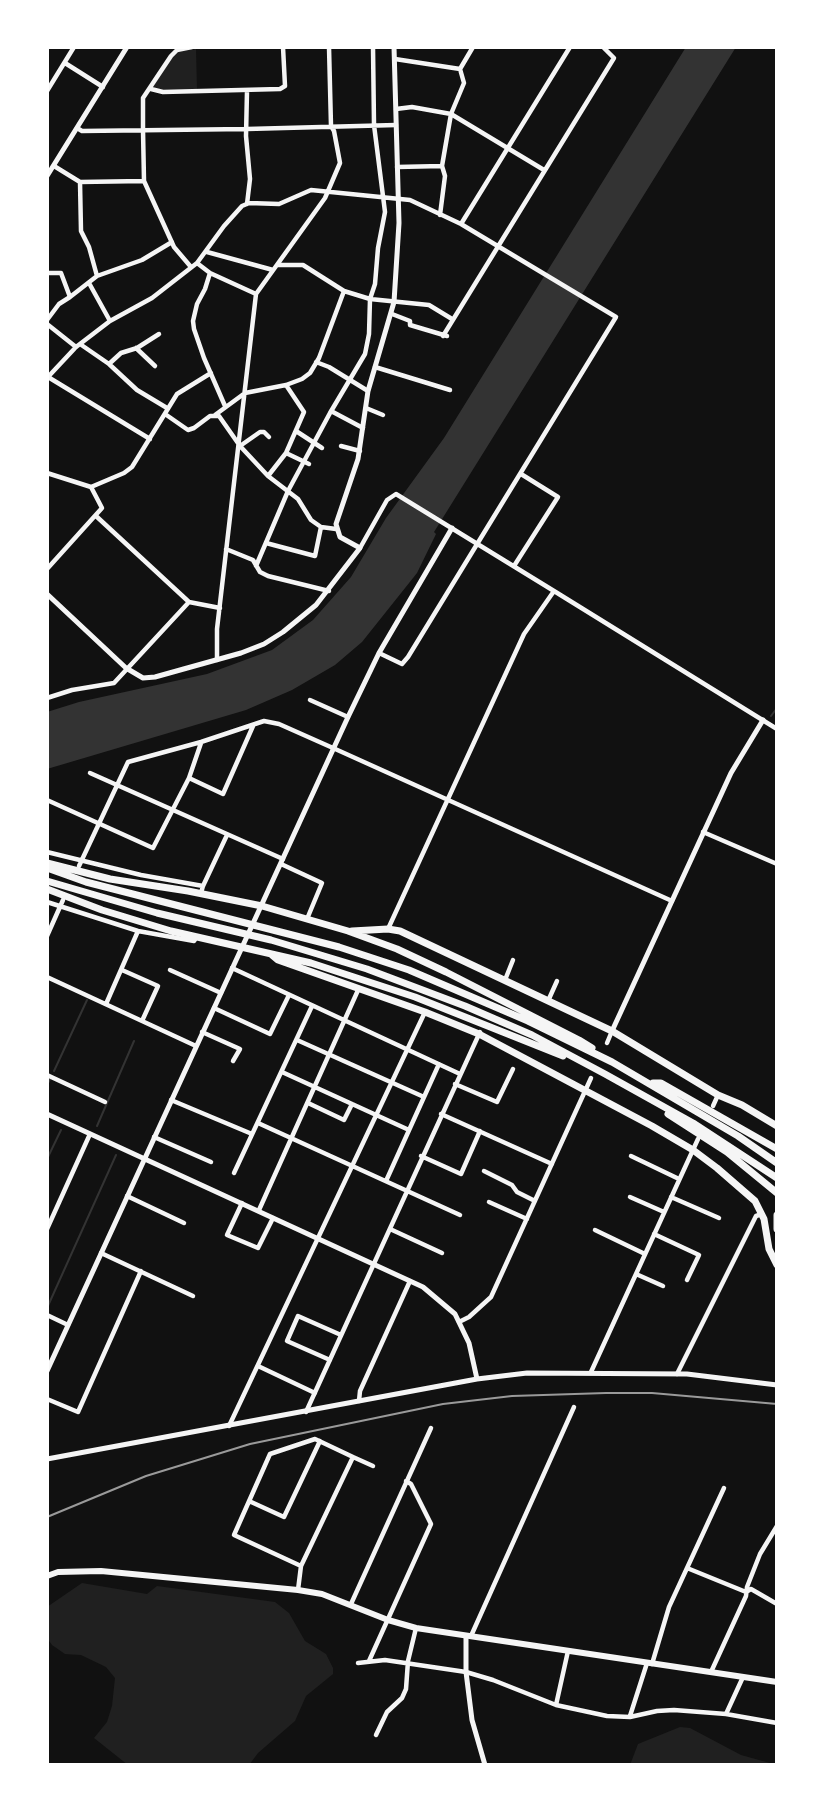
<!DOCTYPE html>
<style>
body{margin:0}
#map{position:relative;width:824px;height:1812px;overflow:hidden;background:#111;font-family:"Fira Sans Condensed",sans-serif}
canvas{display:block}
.frame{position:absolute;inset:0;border:49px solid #fff;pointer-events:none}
</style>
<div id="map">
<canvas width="824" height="1812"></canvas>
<div class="frame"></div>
</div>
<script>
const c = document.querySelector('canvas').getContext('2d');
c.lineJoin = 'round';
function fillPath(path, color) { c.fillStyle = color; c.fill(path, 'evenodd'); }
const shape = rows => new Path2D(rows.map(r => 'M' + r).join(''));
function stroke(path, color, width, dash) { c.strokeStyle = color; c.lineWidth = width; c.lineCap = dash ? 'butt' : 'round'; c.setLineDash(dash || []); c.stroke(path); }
const green = shape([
 [196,49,197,90,163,90,153,87,172,57,178,52],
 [82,1583,147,1594,157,1586,275,1602,289,1613,305,1641,326,1654,333,1668,333,1674,306,1696,295,1721,258,1753,249,1765,128,1765,94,1738,107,1722,112,1706,115,1678,106,1667,81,1655,65,1654,52,1645,47,1638,47,1607],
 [680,1727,690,1728,741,1755,777,1765,630,1765,638,1744]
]);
const water = shape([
 [686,47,736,47,434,532,436,534,417,573,362,642,335,665,292,690,246,710,47,769,47,712,79,702,207,674,272,650,313,620,351,577,386,518,444,438]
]);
const stream = shape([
 [771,716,777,708],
 [54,1071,87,1000],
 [47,1085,50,1079],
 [97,1126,134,1041],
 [47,1159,61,1130],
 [47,1308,116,1155]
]);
const minor = shape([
 [395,59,460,69,473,47],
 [65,63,103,87],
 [151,89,163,92,280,89,285,86,283,47],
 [47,91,74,47],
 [396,109,412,107,451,114,544,170],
 [77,128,82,131,247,129,396,125],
 [54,166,80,182,144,181],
 [397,167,442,166,451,114,464,83,460,69],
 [80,182,81,231,89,247,97,276],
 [247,204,250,179,246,136,247,91],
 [440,215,445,176,442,166],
 [461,224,570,47],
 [207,252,273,270],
 [197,263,210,273,205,289,197,304,193,321,194,329,204,358,225,406],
 [277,265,303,265,344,291,370,299,429,305,452,319],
 [191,267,174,247,144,181,143,130,143,98,171,56,177,50,192,47],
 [47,273,61,273,70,297,97,276,142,260,172,242],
 [210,273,256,294],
 [89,283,110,321],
 [392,314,410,321,410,325,447,336],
 [47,320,59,304,70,297],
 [47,324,76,347],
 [443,336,614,58,603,47],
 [80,344,109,364,137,390,167,408],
 [136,348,155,366],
 [316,362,329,367,368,391],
 [109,364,121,353,137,348,159,334],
 [375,367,450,390],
 [48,377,150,439],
 [47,378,76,347,110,321,152,298,197,263,224,226,242,206,249,203,279,204,311,190,410,200,461,224,616,317,408,657,402,664,379,653],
 [366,408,383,415],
 [331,411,363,428],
 [165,414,188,430,194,428,210,416,219,416,240,446,268,476,298,499,311,520,321,527,336,529],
 [215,415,245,393,286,385,302,379,310,373,319,358,344,291],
 [296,431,322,448],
 [240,446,260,432,264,432,269,437],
 [341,446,360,451],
 [286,453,309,464],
 [47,473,91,487,124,473,132,467,177,394,211,373],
 [268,476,286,453,304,412,286,385],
 [96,516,189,602],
 [266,543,315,556,321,527],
 [360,548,387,500,396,494,554,591,524,634,388,929],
 [226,549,253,560,260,572,268,576,329,591],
 [256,566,288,491,330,413,365,354,369,334,370,299,375,284,378,248,385,212,374,125,373,47],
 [514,566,558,497,521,474],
 [47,569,102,508,91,487],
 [554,591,777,729],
 [217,660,217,629,256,294,325,198,340,163,334,131,331,126,329,47],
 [47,698,72,690,114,683,189,602,220,608],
 [310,700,348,717],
 [90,773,283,859],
 [189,778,223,794,253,726],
 [47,800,153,848,189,778,201,743],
 [703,832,777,864],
 [47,852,141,875,203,886,201,893],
 [281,864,322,883,307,919],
 [79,866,128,762,201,742,264,721,279,724,333,748,672,901],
 [203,886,227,835],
 [47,902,138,931,194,941,196,938],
 [47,936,63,900],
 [232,968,460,1074],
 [122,970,158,986,142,1021],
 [170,970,221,993],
 [47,977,196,1046],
 [505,980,513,960],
 [548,1001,557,981],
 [106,1004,138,931],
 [214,1008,270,1034,289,995],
 [202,1032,240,1049,233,1061],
 [297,1040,424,1097],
 [607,1043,612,1031],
 [282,1072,409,1130],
 [47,1075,105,1102],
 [455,1084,497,1102,513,1069],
 [171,1100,252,1134],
 [308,1103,344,1120,352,1104],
 [713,1106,718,1095],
 [441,1114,552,1164],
 [258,1123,460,1215],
 [154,1137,211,1162],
 [421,1156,461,1174,480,1131],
 [631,1156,679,1179],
 [484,1171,512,1185,517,1192,535,1201],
 [234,1173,312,1006],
 [386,1181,439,1064],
 [127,1196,184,1223],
 [630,1197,664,1212],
 [671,1197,719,1218],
 [489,1202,527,1219],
 [242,1203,227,1235,258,1248,273,1218],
 [259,1210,359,988],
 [47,1229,90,1134],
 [390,1229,442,1253],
 [595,1230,645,1254],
 [654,1234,699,1255,687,1280],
 [101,1253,193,1296],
 [636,1274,663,1286],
 [47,1315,68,1325],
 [459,1322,469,1317,491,1297,591,1078],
 [330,1360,287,1341,298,1316,341,1335],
 [258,1366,315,1393],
 [591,1372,698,1139],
 [677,1374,756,1216,762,1214],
 [47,1399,78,1412,141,1271],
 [359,1401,360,1391,410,1281],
 [306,1412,480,1032],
 [229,1426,425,1012],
 [353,1457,373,1466],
 [249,1501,284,1517,320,1441],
 [687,1568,746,1592,751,1589,777,1604],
 [298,1590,301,1566,353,1457,315,1439,270,1454,234,1535,301,1566],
 [351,1604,431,1428],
 [471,1636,574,1407],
 [369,1661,431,1524,411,1484,406,1481],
 [358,1663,385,1660,466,1672,493,1680,556,1705,607,1716,630,1717,657,1711,674,1710,726,1714,777,1723],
 [652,1664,669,1607,724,1488],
 [711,1672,746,1596,747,1587,760,1554,777,1526],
 [556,1705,568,1651],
 [726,1714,743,1677],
 [630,1716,647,1663],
 [376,1735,387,1712,402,1698,406,1689,408,1661,416,1628]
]);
const tertiary = shape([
 [47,176,127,47],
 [47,594,126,668,143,678,155,677,241,653,264,644,283,632,316,605,360,548,340,537,336,524,358,459,368,391,394,302,399,223,394,47],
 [612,1031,731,773,763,720],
 [47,1114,423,1287,455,1314,469,1343,477,1379],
 [47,1371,348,717,379,653,452,528],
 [47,1459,477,1379,527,1373,687,1374,777,1385],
 [466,1636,466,1672,472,1720,485,1765]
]);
const primary = shape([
 [47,1576,58,1572,101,1571,298,1590,322,1594,388,1620,416,1628,777,1682]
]);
const trunk = shape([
 [47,863,110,879,188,891,262,906,348,931,397,949,446,972,579,1040,592,1048],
 [47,868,86,882,339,947,409,970,528,1021,612,1062,738,1136,777,1163],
 [47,881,157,913,271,940,367,969,465,1006,532,1035,605,1074,693,1123,777,1178],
 [47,889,102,910,171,931,311,963,415,997,563,1056],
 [352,931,388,929,400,931,612,1031,718,1095,742,1105,777,1126],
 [272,955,278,960,425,1012,479,1034,652,1126,693,1150,717,1168,755,1201,764,1219,769,1249,777,1265],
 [653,1083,661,1083,777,1149],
 [668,1114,727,1152,777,1193],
 [777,1215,777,1229]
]);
const rail = shape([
 [47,1517,146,1476,250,1444,443,1404,512,1396,606,1393,652,1393,777,1404]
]);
fillPath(green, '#202020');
fillPath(water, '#333');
stroke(stream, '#333', 2);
stroke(minor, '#f5f5f5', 4.5);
stroke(tertiary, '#f5f5f5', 5);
stroke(primary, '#f5f5f5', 6);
stroke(trunk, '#f5f5f5', 7);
stroke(rail, '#9a9a9a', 2);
</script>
